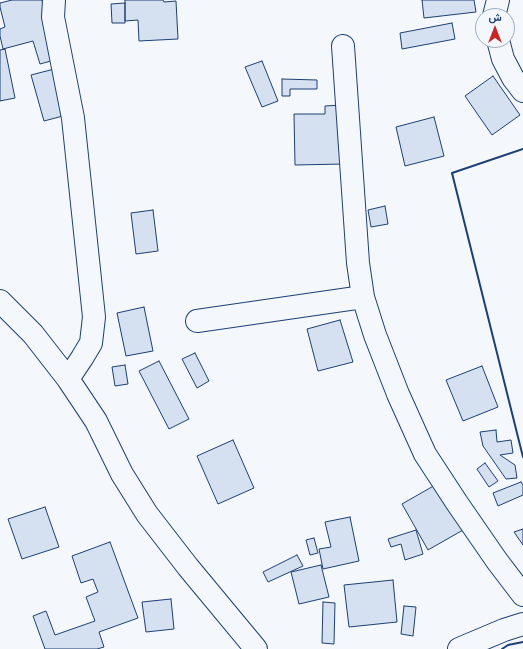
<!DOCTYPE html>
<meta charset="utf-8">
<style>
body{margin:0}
#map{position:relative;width:523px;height:649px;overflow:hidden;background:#f4f7fb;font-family:"IBM Plex Serif",Vazirmatn,serif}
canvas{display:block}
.north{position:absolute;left:475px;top:8px;width:40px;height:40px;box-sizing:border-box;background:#f4f7fb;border:1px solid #9eadc5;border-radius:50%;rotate:0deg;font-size:11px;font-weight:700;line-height:16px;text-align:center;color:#1d3f73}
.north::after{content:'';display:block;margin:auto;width:14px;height:18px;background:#c62828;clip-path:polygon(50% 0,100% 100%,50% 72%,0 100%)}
</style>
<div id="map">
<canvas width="523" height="649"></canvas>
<div class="north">ش</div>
</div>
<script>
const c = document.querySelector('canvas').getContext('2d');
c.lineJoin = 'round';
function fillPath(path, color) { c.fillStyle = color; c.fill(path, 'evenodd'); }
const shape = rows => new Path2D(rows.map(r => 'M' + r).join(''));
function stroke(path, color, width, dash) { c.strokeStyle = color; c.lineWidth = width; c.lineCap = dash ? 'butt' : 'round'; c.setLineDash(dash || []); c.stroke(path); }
const building = shape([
 [12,0,42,0,58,59,40,64,33,41,3,49,0,36,0,29,5,27,0,7,0,3,12,0],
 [125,0,163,0,164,2,176,1,178,39,139,41,138,20,125,21,125,0],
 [422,0,474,0,476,12,424,18,422,0],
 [125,3,125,23,112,23,111,4,125,3],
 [452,23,455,39,402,49,400,33,452,23],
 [5,49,15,98,0,101,0,50,5,49],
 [262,61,278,101,262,107,245,67,262,61],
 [62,67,74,113,44,121,31,75,62,67],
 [493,76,520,115,492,135,465,96,493,76],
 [282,79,317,80,317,89,290,89,290,96,282,96,282,79],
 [342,105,343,164,295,165,294,114,325,114,325,106,342,105],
 [434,117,444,156,405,166,396,127,434,117],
 [385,206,388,224,371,227,368,210,385,206],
 [153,210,158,251,136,254,131,213,153,210],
 [144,307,153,351,126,356,117,313,144,307],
 [340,320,353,362,318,371,307,329,340,320],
 [195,353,209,381,197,388,182,359,195,353],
 [159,361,189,419,169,429,139,371,159,361],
 [125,365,128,384,115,386,112,367,125,365],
 [482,366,498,407,463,421,446,380,482,366],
 [496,430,497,442,511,440,513,453,500,455,515,465,517,478,506,479,483,446,480,432,496,430],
 [233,440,254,488,218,504,197,456,233,440],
 [485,463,498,481,489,487,477,469,485,463],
 [521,482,523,485,523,495,498,506,493,493,521,482],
 [437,484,463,530,428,550,402,504,437,484],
 [45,507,59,547,22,559,8,519,45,507],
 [350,517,359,561,323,569,319,549,331,547,325,522,350,517],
 [523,529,523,545,514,532,523,529],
 [416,530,423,554,405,560,401,544,391,547,388,539,416,530],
 [314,538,318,553,310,555,306,540,314,538],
 [110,542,138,618,99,632,104,647,97,649,45,649,33,616,46,611,55,635,95,621,86,597,98,592,93,579,81,583,72,556,110,542],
 [297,555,303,566,268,582,263,572,297,555],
 [321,565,329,597,299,604,291,572,321,565],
 [393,580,397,622,349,627,344,585,393,580],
 [171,599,174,629,146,632,142,602,171,599],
 [323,602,335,603,334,644,322,643,323,602],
 [404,606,416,607,413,636,401,634,404,606]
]);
const minor = shape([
 [54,0,53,17,73,118,94,317,91,343,82,358,68,379],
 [494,16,498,0],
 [498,40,503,59,513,78,523,91],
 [343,46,358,263,363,297,375,335,398,394,425,454,457,503,497,561,523,595],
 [0,301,33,334,68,379,96,421,122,474,147,514,188,567,256,649],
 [197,321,363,297],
 [459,649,504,630,523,624]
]);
const wall = shape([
 [523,149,452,173,523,457],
 [502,649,508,645,523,642]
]);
fillPath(building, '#d5e0f0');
stroke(building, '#1d3f73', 1);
stroke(minor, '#1d3f73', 24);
stroke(minor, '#f4f7fb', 22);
stroke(wall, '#1d3f73', 2);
</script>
